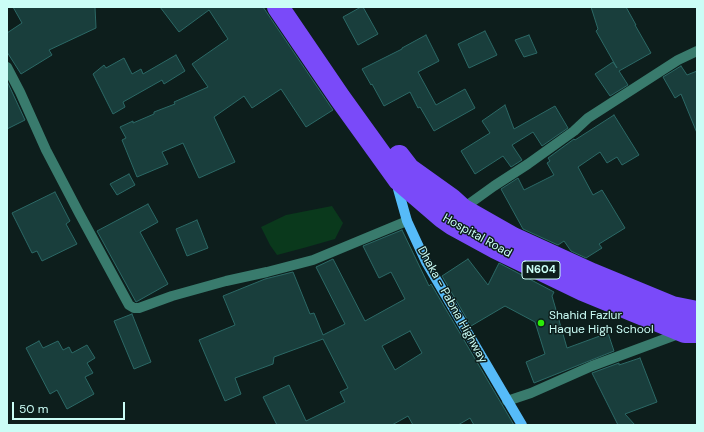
<!DOCTYPE html>
<style>
body{margin:0}
#map{position:relative;width:704px;height:432px;overflow:hidden;background:#0d1e1c;font-family:"DM Sans",sans-serif}
canvas{display:block}
.frame{position:absolute;inset:0;border:8px solid #cbfdf6;pointer-events:none}
.scale{position:absolute;left:12px;top:402px;width:113px;height:18px;box-sizing:border-box;border:2px solid #cbfdf6;border-top:0;padding-left:5px;font-size:12px;line-height:14px;white-space:nowrap;color:#cbfdf6;-webkit-text-stroke:3px #0d1e1c;paint-order:stroke}
</style>
<div id="map">
<canvas width="704" height="432"></canvas>
<div class="frame"></div>
<div class="scale">50 m</div>
</div>
<script>
const c = document.querySelector('canvas').getContext('2d');
c.lineJoin = 'round';
function fillPath(path, color) { c.fillStyle = color; c.fill(path, 'evenodd'); }
const shape = rows => new Path2D(rows.map(r => 'M' + r).join(''));
function stroke(path, color, width, dash) { c.strokeStyle = color; c.lineWidth = width; c.lineCap = dash ? 'butt' : 'round'; c.setLineDash(dash || []); c.stroke(path); }
function write(font, color, halo, rows, align = 'center') {
  c.font = font + ' "DM Sans",sans-serif'; c.lineWidth = 3; c.setLineDash([]); c.textBaseline = 'middle'; c.strokeStyle = halo; c.fillStyle = color; for (const [text, x, y, turn = 0] of rows) {
    c.save(); c.translate(x, y); c.rotate((+turn || 0) * Math.PI / 180); c.textAlign = isNaN(turn) ? turn : align; if (halo) c.strokeText(text, 0, 0); c.fillText(text, 0, 0); c.restore();
  }
}
const water = shape([
 [332,206,343,223,335,239,307,247,277,255,270,245,261,227,286,215]
]);
const building = shape([
 [13,7,95,7,96,28,49,50,52,55,21,74,7,52,7,33,22,23,13,7],
 [160,7,263,7,333,110,306,127,281,89,252,108,244,96,214,117,235,162,199,178,183,143,162,152,168,164,137,177,122,140,126,138,120,127,133,121,133,123,154,114,154,112,175,104,174,102,208,87,192,64,228,39,209,10,179,32,160,7],
 [361,7,363,7,378,34,358,45,343,17,361,7],
 [591,7,626,7,636,25,635,25,651,53,619,71,628,85,610,96,595,74,613,62,617,68,596,31,598,29,591,7],
 [485,31,497,55,469,68,458,44,485,31],
 [426,35,439,61,418,72,436,105,465,89,475,108,434,131,420,107,418,108,410,92,384,106,372,84,371,85,362,69,402,49,402,48,426,35],
 [529,35,537,53,524,57,515,40,529,35],
 [176,55,185,71,164,84,162,80,123,102,125,107,113,114,93,74,104,65,106,68,124,58,132,74,141,69,143,74,176,55],
 [681,66,687,75,697,71,697,133,681,94,675,98,663,77,681,66],
 [7,81,25,120,7,129,7,81],
 [505,105,514,129,555,106,568,128,542,146,533,132,512,145,522,160,511,167,503,156,475,174,461,151,490,133,482,121,505,105],
 [614,115,639,155,622,165,617,157,607,163,600,152,578,167,593,195,602,190,625,228,599,244,602,248,586,258,571,251,564,241,558,245,523,229,501,189,518,178,524,190,554,175,547,163,550,161,548,158,574,139,575,140,614,115],
 [129,174,135,185,117,195,110,184,129,174],
 [55,192,70,221,66,224,77,244,42,261,37,251,32,253,12,213,55,192],
 [148,204,158,222,140,232,168,284,136,302,97,231,148,204],
 [197,220,208,248,187,256,176,229,197,220],
 [402,230,429,286,431,284,514,425,474,425,470,418,458,425,413,425,408,416,392,425,277,425,263,397,289,385,306,421,345,402,340,392,348,388,323,339,274,357,273,364,235,378,241,394,225,401,199,340,235,325,223,296,265,279,293,272,310,314,314,313,323,335,345,324,316,267,333,259,365,321,405,299,391,272,379,278,363,246,402,230],
 [410,331,422,353,395,370,382,346,410,331],
 [468,259,488,285,499,263,554,292,552,296,567,348,608,333,614,351,534,383,526,362,545,354,535,322,505,306,471,326,442,276,468,259],
 [132,314,151,362,134,369,114,321,132,314],
 [39,341,43,348,58,341,63,350,69,347,72,353,87,345,95,358,87,363,93,373,85,377,94,394,67,409,57,390,50,394,26,348,39,341],
 [640,358,657,402,625,414,635,425,618,425,592,373,619,363,619,365,640,358]
]);
const minor = shape([
 [7,67,20,92,46,150,79,213,129,305,134,308,139,308,172,296,226,281,267,272,313,260,407,221],
 [462,209,494,186,528,164,574,131,588,118,678,60,697,51],
 [507,401,531,393,592,366,681,333]
]);
const major = shape([
 [399,182,398,189,407,221,426,262,522,425]
]);
const highway = shape([
 [278,7,340,98,399,180,442,217,452,224,496,248,583,290,685,332,697,332],
 [399,156,409,169,451,199,462,209,513,238,592,274,672,307,697,312]
]);
const markers = [
 [541,323,4,"#2aec08"]
];
const shields = [
 [541,270,38]
];
const shieldNames = [
 ["N604",541,270]
];
const streetNames = [
 ["Hospital Road",477,236,29],
 ["Dhaka - Pabna Highway",452,305,61]
];
const poiNames = [
 ["Shahid Fazlur",549,316],
 ["Haque High School",549,330]
];
fillPath(water, '#0a391c');
fillPath(building, '#193e3c');
stroke(building, '#2c6966', 1);
stroke(minor, '#397b6d', 10);
stroke(major, '#56bbf9', 10);
stroke(highway, '#7a4af9', 22);
for (const [x, y, r, color] of markers) { const dot = new Path2D(); dot.arc(x, y, r, 0, 2 * Math.PI); c.fillStyle = color; c.fill(dot); stroke(dot, '#0d1e1c', 1.5); }
for (const [x, y, w] of shields) { const box = new Path2D(); box.roundRect(x - w / 2, y - 9, w, 18, 3); c.fillStyle = '#0d1e1c'; c.fill(box); stroke(box, '#cbfdf6', 1); }
write('bold 11px', '#cbfdf6', null, shieldNames);
write('12px', '#cbfdf6', '#0d1e1c', streetNames);
write('12px', '#cbfdf6', '#0d1e1c', poiNames, 'left');
</script>
